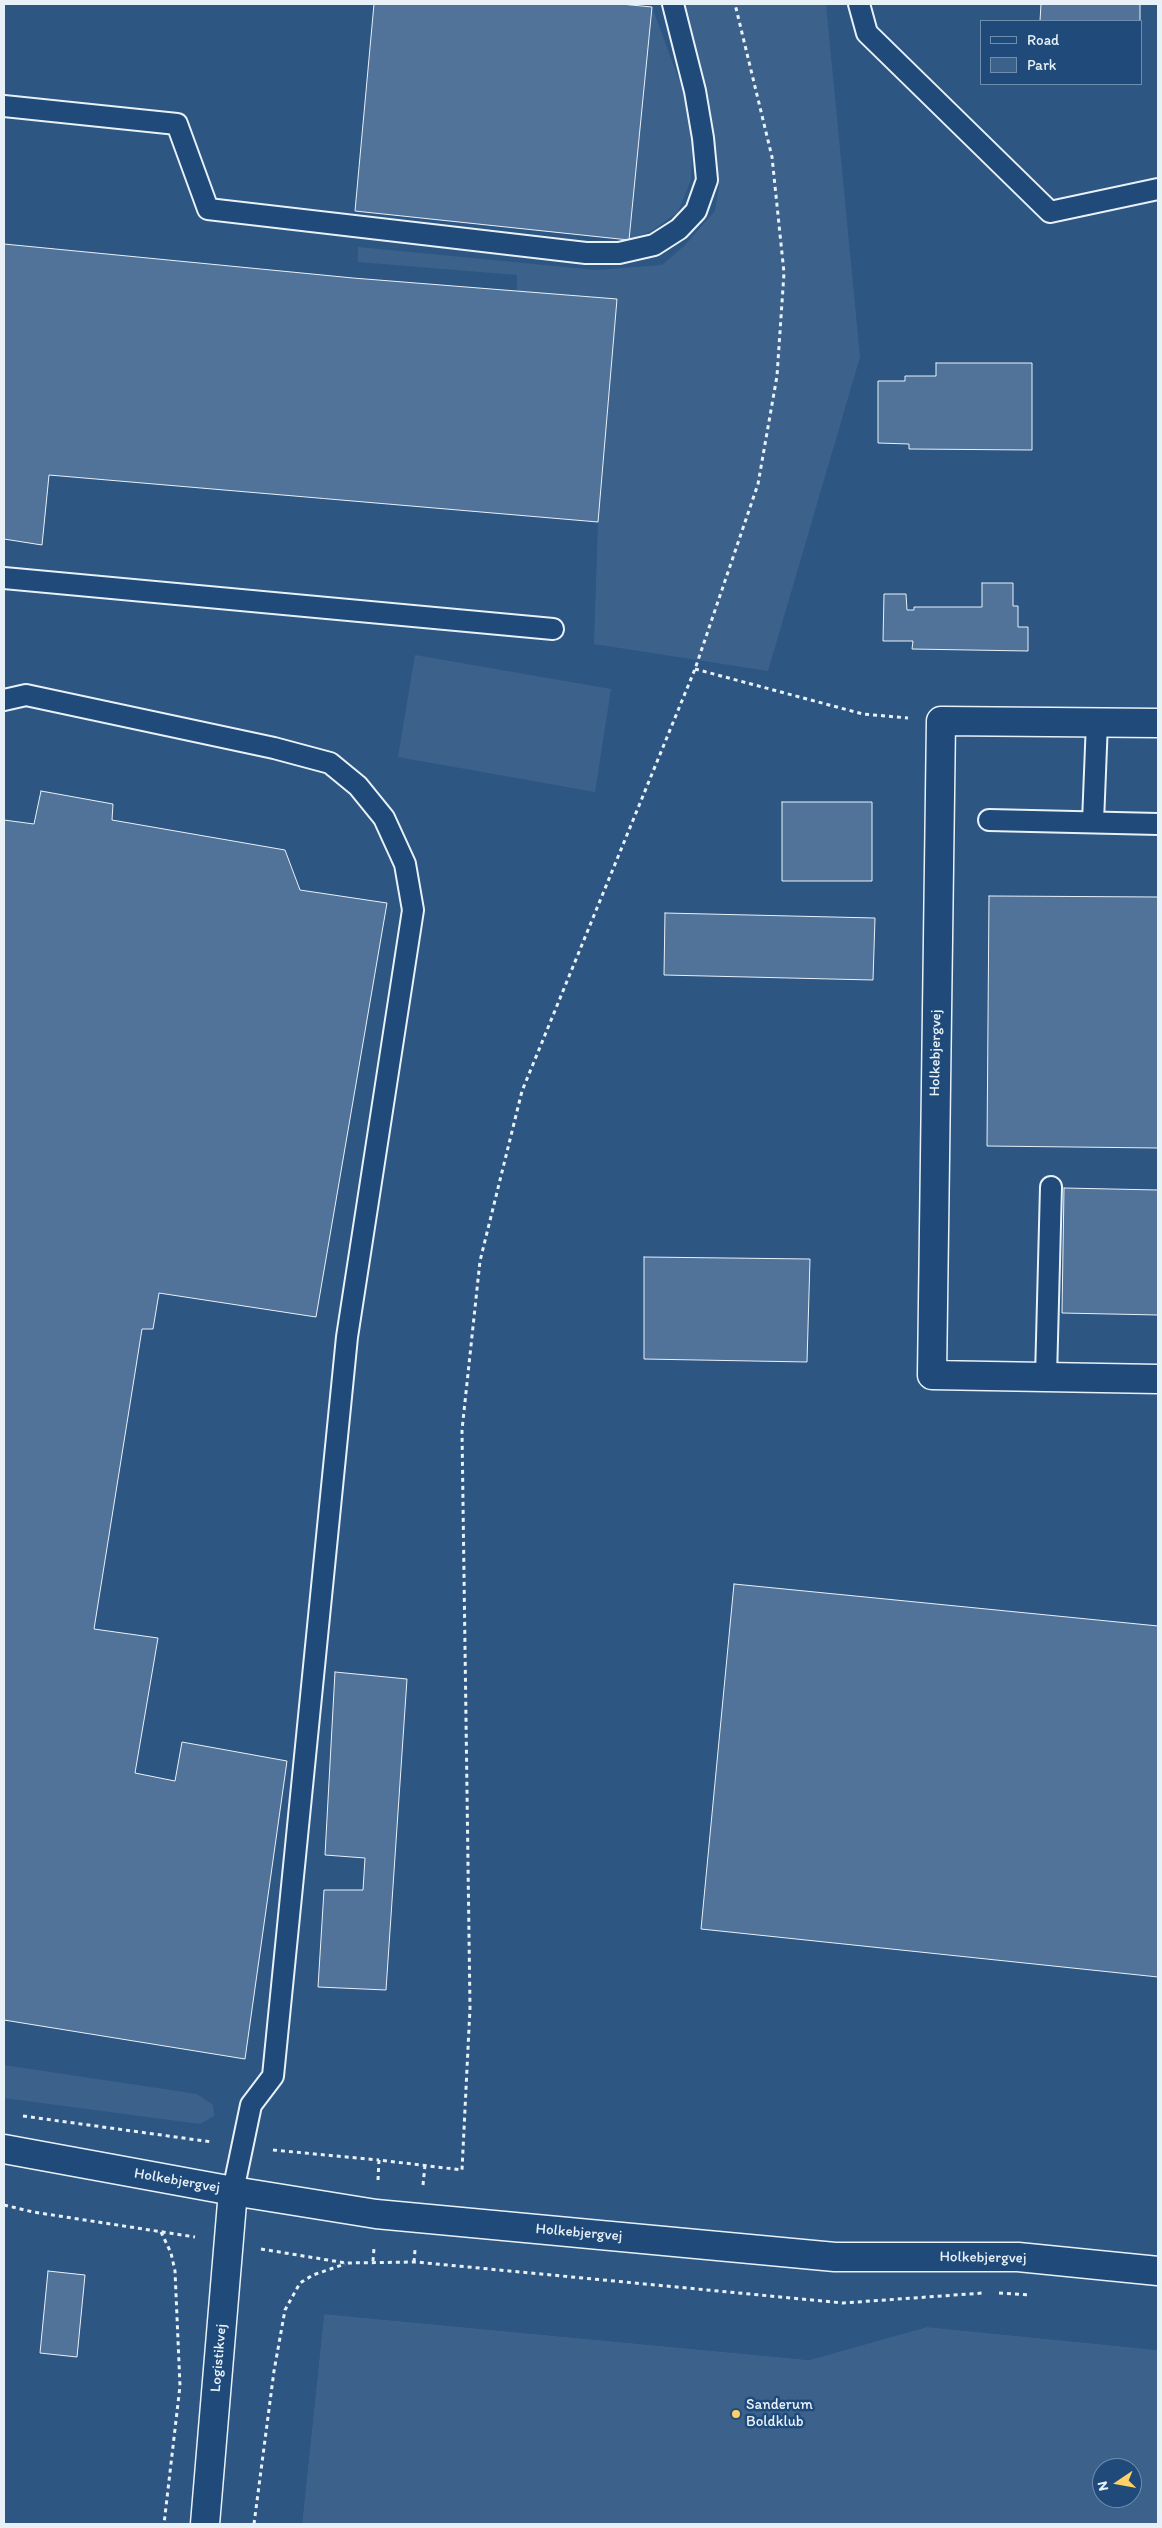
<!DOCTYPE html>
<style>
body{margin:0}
#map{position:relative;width:1162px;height:2528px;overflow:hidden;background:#1f4a7a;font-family:Itim,sans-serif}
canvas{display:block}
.frame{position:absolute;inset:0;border:5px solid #e8f1f8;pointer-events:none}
.legend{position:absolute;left:980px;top:20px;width:162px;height:65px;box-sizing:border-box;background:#1f4a7a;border:1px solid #6f8dac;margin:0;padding:6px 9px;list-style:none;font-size:15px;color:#e8f1f8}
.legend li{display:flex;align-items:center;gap:10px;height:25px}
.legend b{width:25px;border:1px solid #6f8dac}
.north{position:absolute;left:1092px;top:2458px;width:50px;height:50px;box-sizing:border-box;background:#1f4a7a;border:1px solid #6f8dac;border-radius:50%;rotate:258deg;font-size:14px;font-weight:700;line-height:20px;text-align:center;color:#e8f1f8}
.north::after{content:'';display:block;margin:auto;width:18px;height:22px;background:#ffd166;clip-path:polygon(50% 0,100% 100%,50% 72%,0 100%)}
</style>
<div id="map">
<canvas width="1162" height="2528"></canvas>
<div class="frame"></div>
<ul class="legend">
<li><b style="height:6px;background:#1f4a7a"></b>Road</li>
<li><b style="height:14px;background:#3c628c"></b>Park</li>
</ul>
<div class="north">N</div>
</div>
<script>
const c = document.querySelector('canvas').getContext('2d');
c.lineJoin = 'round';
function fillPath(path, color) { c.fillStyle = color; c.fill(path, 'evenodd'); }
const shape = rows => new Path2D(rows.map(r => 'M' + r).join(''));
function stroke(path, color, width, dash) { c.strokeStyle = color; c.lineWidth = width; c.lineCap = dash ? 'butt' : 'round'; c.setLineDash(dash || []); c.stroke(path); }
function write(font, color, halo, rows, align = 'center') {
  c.font = font + ' Itim,sans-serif'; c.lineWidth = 5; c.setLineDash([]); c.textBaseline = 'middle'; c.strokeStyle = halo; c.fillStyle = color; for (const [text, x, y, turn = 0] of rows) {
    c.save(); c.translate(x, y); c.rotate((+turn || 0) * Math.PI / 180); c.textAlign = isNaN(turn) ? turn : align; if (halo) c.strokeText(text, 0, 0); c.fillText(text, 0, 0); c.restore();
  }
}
const built = shape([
 [4,4,1158,4,1158,2350,927,2327,809,2360,324,2314,302,2524,4,2524],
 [981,21,1141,21,1141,84,981,84]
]);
const green = shape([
 [683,4,826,4,860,357,768,671,594,644,598,522,617,299,517,291,517,275,358,262,358,247,596,270,662,265,684,246,715,211,719,186,710,114],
 [652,7,685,96,693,136,691,180,678,212,653,230,629,240],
 [415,655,611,689,595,792,398,757],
 [4,2065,197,2094,213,2105,214,2116,200,2124,4,2098],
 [324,2314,809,2360,927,2327,1158,2350,1158,2524,302,2524],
 [1102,2468,1132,2468,1132,2498,1102,2498]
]);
const building = shape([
 [374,4,621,4,652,7,629,240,355,211,374,4],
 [1041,4,1140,4,1140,21,1040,21,1041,4],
 [4,244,353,278,617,299,598,522,49,475,42,545,4,539,4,244],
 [936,363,1032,363,1032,450,909,449,909,444,878,443,878,381,905,381,905,376,936,376,936,363],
 [982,583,1013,583,1013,606,1018,606,1018,627,1028,627,1028,651,912,649,913,641,883,641,884,594,906,594,907,610,914,610,914,607,982,607,982,583],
 [41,791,113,804,112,820,285,850,300,890,387,903,316,1317,159,1293,153,1329,142,1329,94,1629,158,1638,135,1773,175,1781,182,1742,287,1761,245,2059,4,2020,4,820,34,824,41,791],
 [782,802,872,802,872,881,782,881,782,802],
 [989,896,1158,897,1158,1148,987,1146,989,896],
 [665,913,875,918,873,980,664,975,665,913],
 [1064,1188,1158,1190,1158,1315,1062,1313,1064,1188],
 [644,1257,810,1259,807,1362,644,1359,644,1257],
 [734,1584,1158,1626,1158,1977,701,1929,734,1584],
 [335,1672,407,1679,386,1990,318,1987,324,1890,363,1890,365,1858,325,1855,335,1672],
 [48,2271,85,2275,77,2357,40,2353,48,2271]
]);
const path = shape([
 [695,669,863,714,908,718],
 [23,2116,212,2142],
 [273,2150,379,2160],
 [378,2180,379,2160,462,2170,470,2008,462,1430,480,1261,522,1091,695,669,758,484,777,376,784,273,772,157,735,4],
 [423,2185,425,2165],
 [4,2205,33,2212,195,2237],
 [161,2232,171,2253,175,2271,180,2386,164,2524],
 [261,2249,346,2263,416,2262,843,2303,983,2293],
 [373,2261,374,2248],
 [414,2262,415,2250],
 [999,2293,1031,2295],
 [254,2524,274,2371,285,2310,300,2283,313,2275,345,2264]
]);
const service = shape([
 [859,4,867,33,1050,212,1158,189],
 [4,106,177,124,208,209,586,253,619,253,654,245,679,229,696,211,707,180,703,138,695,91,673,4],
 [4,578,553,629],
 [4,700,26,695,274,748,330,763,358,786,384,818,405,864,413,910,347,1337,273,2076,251,2105,233,2191],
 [989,820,1158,824],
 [1093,822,1097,722],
 [1046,1377,1051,1187]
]);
const minor = shape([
 [1158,723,941,721,932,1375,1158,1379]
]);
const tertiary = shape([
 [4,2149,233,2191,376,2214,835,2257,1018,2257,1158,2271],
 [205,2524,233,2191]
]);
const markers = [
 [736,2414,5,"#ffd166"]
];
const streetNames = [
 ["Holkebjergvej",936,1053,-89],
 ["Holkebjergvej",177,2181,10],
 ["Holkebjergvej",579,2233,5],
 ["Holkebjergvej",983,2258,1],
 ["Logistikvej",219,2358,-85]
];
const poiNames = [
 ["Sanderum",746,2405],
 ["Boldklub",746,2422]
];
fillPath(built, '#2e5683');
fillPath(green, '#3c628c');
fillPath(building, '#517399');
stroke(building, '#e8f1f8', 1);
stroke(service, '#e8f1f8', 24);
stroke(minor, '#e8f1f8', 31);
stroke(tertiary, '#e8f1f8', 31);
stroke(path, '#e8f1f8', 3, [4, 4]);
stroke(service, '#1f4a7a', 20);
stroke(minor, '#1f4a7a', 28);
stroke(tertiary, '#1f4a7a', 28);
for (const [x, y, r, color] of markers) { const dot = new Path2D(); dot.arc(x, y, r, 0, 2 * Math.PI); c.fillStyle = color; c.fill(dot); stroke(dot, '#1f4a7a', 2); }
write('15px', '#e8f1f8', '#1f4a7a', streetNames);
write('15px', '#e8f1f8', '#1f4a7a', poiNames, 'left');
</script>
